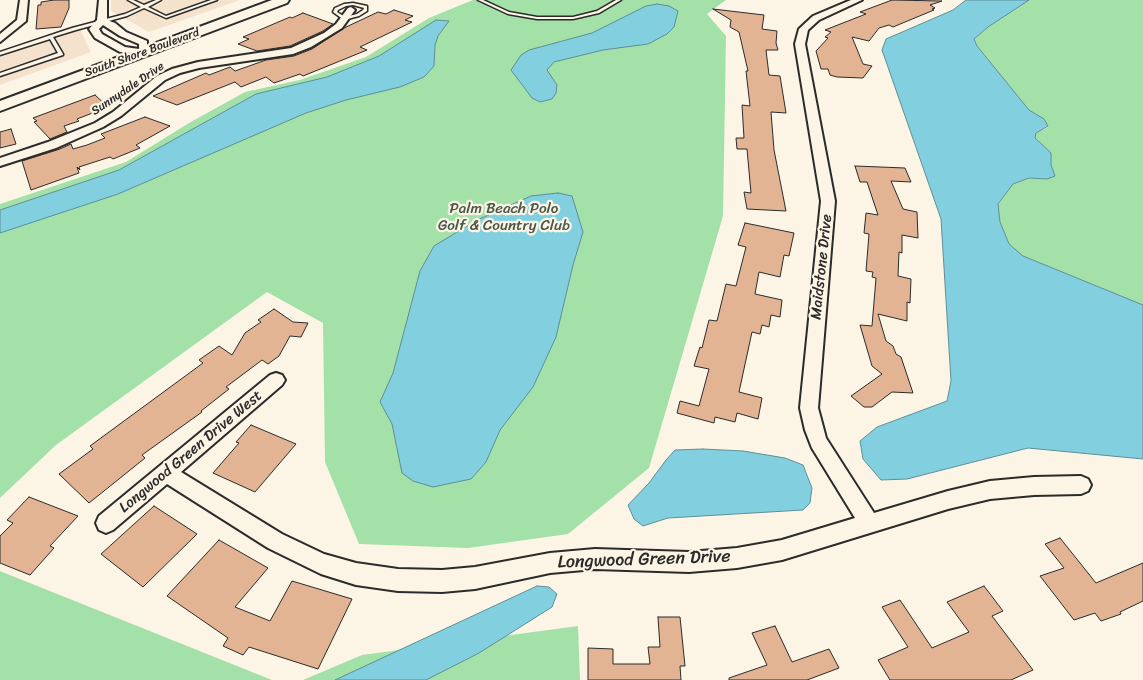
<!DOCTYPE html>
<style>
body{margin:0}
canvas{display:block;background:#fcf5e5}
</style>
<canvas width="1143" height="680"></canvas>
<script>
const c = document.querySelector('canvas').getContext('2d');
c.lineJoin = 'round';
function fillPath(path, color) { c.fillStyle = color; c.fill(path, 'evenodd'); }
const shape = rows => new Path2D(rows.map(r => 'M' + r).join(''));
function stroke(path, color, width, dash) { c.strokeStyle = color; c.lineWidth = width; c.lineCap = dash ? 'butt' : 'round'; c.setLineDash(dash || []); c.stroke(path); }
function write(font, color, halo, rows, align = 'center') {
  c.font = font + ' Sriracha,sans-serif'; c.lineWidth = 4.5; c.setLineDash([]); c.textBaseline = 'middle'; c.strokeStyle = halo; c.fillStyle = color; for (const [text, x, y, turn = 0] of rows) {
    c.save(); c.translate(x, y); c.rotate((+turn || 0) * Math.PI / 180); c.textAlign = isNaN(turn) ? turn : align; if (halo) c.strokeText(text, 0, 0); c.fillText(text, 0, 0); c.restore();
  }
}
const built = shape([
 [111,0,240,0,149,32,111,11],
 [78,25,91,52,0,85,0,51]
]);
const green = shape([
 [473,0,726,0,707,14,726,36,723,216,649,468,568,534,468,548,359,544,325,462,323,323,267,292,56,445,0,498,0,204,126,162,189,123,245,92,300,80,366,57,429,18],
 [1029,0,1143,0,1143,305,1023,256,1009,244,1000,222,998,204,1013,184,1029,178,1047,179,1051,165,1051,153,1035,139,1036,133,1048,127,1044,119,1029,110,977,46,974,39,988,27],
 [0,571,272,680,0,680],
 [578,626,580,680,303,680,362,655]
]);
const water = shape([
 [966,0,1029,0,988,27,974,39,977,46,1029,110,1044,119,1048,126,1036,133,1035,138,1051,153,1051,165,1055,176,1047,179,1029,178,1013,184,998,204,1000,222,1009,244,1023,256,1143,305,1143,459,1028,448,907,479,881,480,863,459,860,441,877,427,947,401,951,381,941,219,882,50,886,39,953,10,966,0],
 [657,4,669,6,678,11,674,27,667,34,648,44,603,50,554,62,547,70,557,85,556,93,552,99,540,102,532,98,511,70,521,55,529,50,592,33,646,6,657,4],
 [436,20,449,21,438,36,435,45,434,66,424,77,400,87,346,100,306,113,118,194,0,233,0,210,119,170,256,94,327,77,379,56,436,20],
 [558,193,572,196,583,232,573,265,556,337,533,387,500,430,486,462,471,479,433,487,413,481,402,473,392,424,380,402,393,373,420,271,434,246,477,220,531,196,558,193],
 [703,449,743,451,785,458,803,465,812,488,810,503,803,510,668,518,643,526,634,519,628,505,649,483,666,460,675,450,703,449],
 [537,586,549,587,557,594,552,607,479,653,426,680,335,680,537,586]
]);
const building = shape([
 [54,0,69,0,69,8,61,27,36,29,38,5,41,5,41,2,54,0],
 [892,0,942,1,930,5,935,8,932,9,934,10,893,27,889,25,879,28,869,41,852,37,863,64,872,66,863,78,837,77,830,75,828,69,821,69,816,51,828,38,825,37,831,32,825,30,866,14,860,12,892,0],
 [713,9,764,15,762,29,777,31,776,43,778,50,766,50,769,75,780,76,786,113,771,112,774,150,786,211,747,209,744,192,751,193,747,149,737,149,736,138,744,138,742,105,750,106,746,71,748,71,739,32,730,27,731,20,713,9],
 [394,10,413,16,405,20,412,22,360,47,367,50,303,76,300,74,274,83,266,77,241,87,235,82,177,105,153,96,206,73,209,75,230,67,235,71,266,60,294,56,312,49,344,28,378,12,386,14,394,10],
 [303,13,333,24,323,31,290,46,257,51,238,44,249,39,243,37,290,17,292,18,303,13],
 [95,95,108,107,77,119,79,121,64,126,67,132,50,139,34,122,37,121,33,118,95,95],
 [145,117,170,126,136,145,140,148,113,159,110,157,79,167,80,170,77,167,79,173,31,190,22,161,60,149,71,144,73,149,87,145,105,138,101,134,145,117],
 [11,129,16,144,0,148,0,132,11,129],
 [855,166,905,168,911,182,891,181,903,209,917,212,918,238,902,235,902,253,899,252,898,276,911,279,910,303,907,302,907,321,878,314,886,341,893,346,896,354,901,357,913,393,892,392,872,407,864,407,851,396,882,374,872,366,860,325,872,326,876,278,872,277,873,272,866,271,869,234,864,233,866,213,878,215,867,182,860,182,855,166],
 [745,223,794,233,789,256,784,255,780,277,759,272,755,294,782,300,780,317,771,315,769,327,762,325,760,334,752,332,739,392,762,398,758,419,737,413,735,422,715,417,714,423,677,413,680,401,699,406,709,369,694,366,700,347,702,348,709,320,717,321,726,284,736,286,746,247,738,245,745,223],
 [274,309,293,322,308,323,301,337,290,336,279,356,268,364,262,360,226,387,229,389,201,411,202,412,142,455,145,458,114,483,89,503,59,474,93,449,90,446,203,363,199,360,219,346,232,355,245,333,261,322,258,320,274,309],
 [251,425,296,444,255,492,213,473,239,443,236,442,251,425],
 [29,497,78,516,50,546,54,548,30,575,0,563,0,536,13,523,7,520,29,497],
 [154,506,197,534,143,587,101,554,154,506],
 [1060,538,1096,583,1143,563,1143,601,1120,612,1121,614,1101,621,1095,613,1074,620,1040,576,1064,568,1045,544,1060,538],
 [219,540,268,568,235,607,270,621,292,581,352,599,318,669,249,647,243,655,223,646,228,638,167,596,219,540],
 [984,586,1003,611,992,616,1033,670,1011,680,890,680,878,660,908,647,882,607,900,600,932,648,969,632,947,602,984,586],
 [658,617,680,617,685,666,680,666,681,680,588,680,588,648,613,649,613,664,650,664,648,647,660,647,658,617],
 [775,626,792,662,829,649,839,668,807,680,729,680,729,678,767,665,752,633,775,626]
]);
const lane = shape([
 [128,0,133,0,144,5,156,0,161,0,148,7,166,16,211,0,217,0,166,18,144,8,127,16,76,30,53,37,63,54,63,55,0,76,0,73,58,53,50,39,0,55,0,52,72,28,125,14,141,7,128,0],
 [478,0,483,0,509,12,537,17,573,17,597,11,616,0,621,0,599,13,573,19,537,19,508,14,478,0],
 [353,3,367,6,367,11,359,16,344,20,333,12,335,8,344,4,353,3],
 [353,5,364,8,363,10,357,14,345,17,337,12,338,10,346,6,353,5]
]);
const street = shape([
 [20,0,28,0,26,21,0,42,0,34,17,20,20,0],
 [99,0,107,0,107,20,115,23,126,32,147,41,147,54,120,52,95,38,89,29,97,20,99,0],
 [103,25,120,36,139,44,139,49,125,47,102,34,99,29,103,25],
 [851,0,862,0,819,20,808,30,805,44,835,201,818,408,826,438,874,513,948,491,990,481,1034,477,1081,476,1088,479,1091,485,1088,491,1081,494,1034,495,990,499,948,509,782,560,737,568,689,572,595,569,550,573,475,589,442,592,398,591,356,585,321,574,268,548,167,484,113,530,106,533,99,530,96,523,99,516,270,375,276,373,282,375,285,380,282,385,181,472,282,534,324,554,356,563,398,569,442,570,475,567,550,553,595,549,689,552,737,548,782,540,855,518,812,448,805,430,800,408,821,201,795,44,799,29,813,16,851,0],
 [351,7,355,10,342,28,311,47,293,54,199,68,180,73,165,80,121,116,103,127,56,148,0,166,0,158,48,142,95,123,113,112,157,76,172,69,198,62,291,48,324,33,336,24,348,8,351,7]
]);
const secondary = shape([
 [272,0,289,0,287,3,0,111,0,101,272,0]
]);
const farStreetnames = [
 ["South Shore Boulevard",142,53,-20],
 ["Sunnydale Drive",128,89,-34]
];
const parkNames = [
 ["Palm Beach Polo",504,209],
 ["Golf & Country Club",504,226]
];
const streetNames = [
 ["Maidstone Drive",822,267,-84],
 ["Longwood Green Drive West",191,452,-40]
];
const nearStreetnames = [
 ["Longwood Green Drive",644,560,-2]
];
fillPath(built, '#f4e2cd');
fillPath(green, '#a3e1a9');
fillPath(water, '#82d0df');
stroke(water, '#5f8e97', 1);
fillPath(building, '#e3b494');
stroke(building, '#2b2b2b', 1);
stroke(lane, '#2b2b2b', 3);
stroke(street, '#2b2b2b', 4);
stroke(secondary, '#2b2b2b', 4);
fillPath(lane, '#fcf5e5');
fillPath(street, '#fcf5e5');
fillPath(secondary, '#fcf5e5');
write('12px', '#2b2b2b', '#fcf5e5', farStreetnames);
write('15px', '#49584a', '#fcf5e5', parkNames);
write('15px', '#2b2b2b', '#fcf5e5', streetNames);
write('18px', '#2b2b2b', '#fcf5e5', nearStreetnames);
</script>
